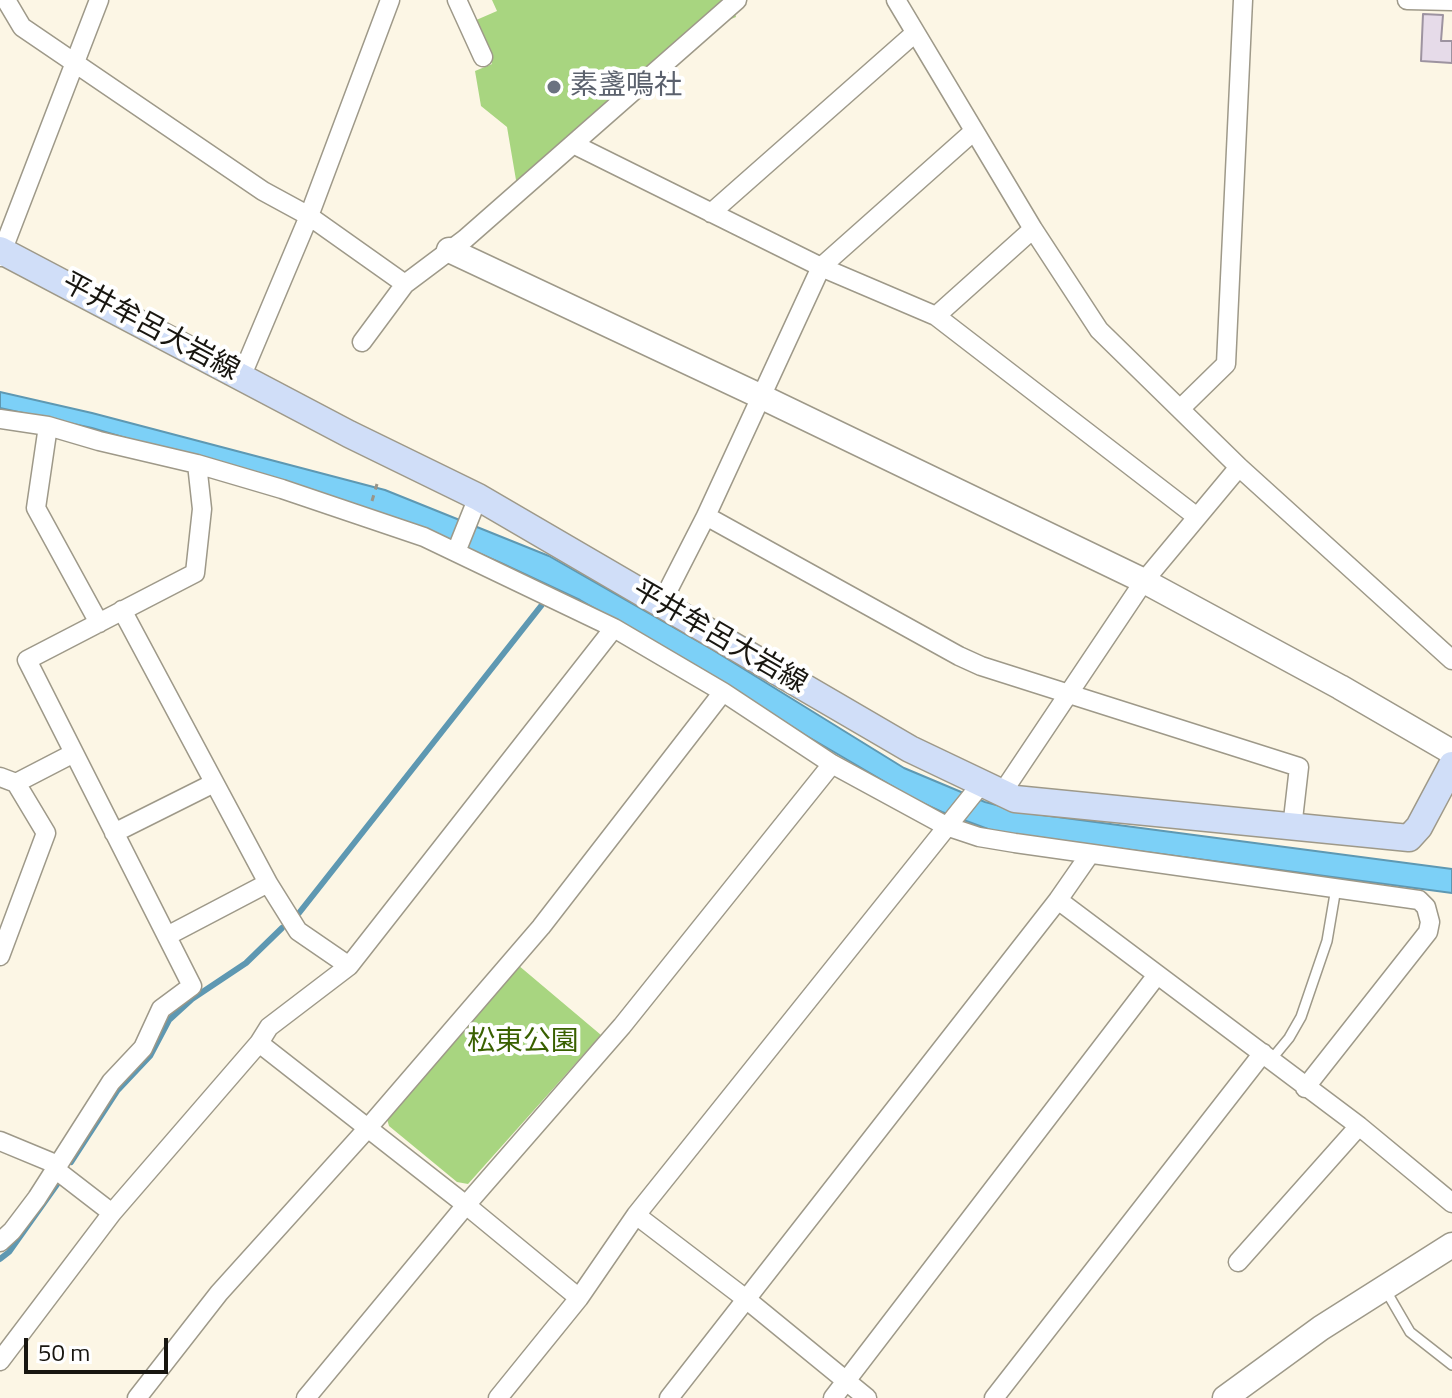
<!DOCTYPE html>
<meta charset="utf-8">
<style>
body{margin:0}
#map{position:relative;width:1452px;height:1398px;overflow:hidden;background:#fcf6e5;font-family:"Titillium Web",sans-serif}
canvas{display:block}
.scale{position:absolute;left:24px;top:1338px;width:144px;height:36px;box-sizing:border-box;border:4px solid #181610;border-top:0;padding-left:10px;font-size:24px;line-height:28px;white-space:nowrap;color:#181610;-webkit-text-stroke:6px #fff;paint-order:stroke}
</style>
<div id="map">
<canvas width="1452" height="1398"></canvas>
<div class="scale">50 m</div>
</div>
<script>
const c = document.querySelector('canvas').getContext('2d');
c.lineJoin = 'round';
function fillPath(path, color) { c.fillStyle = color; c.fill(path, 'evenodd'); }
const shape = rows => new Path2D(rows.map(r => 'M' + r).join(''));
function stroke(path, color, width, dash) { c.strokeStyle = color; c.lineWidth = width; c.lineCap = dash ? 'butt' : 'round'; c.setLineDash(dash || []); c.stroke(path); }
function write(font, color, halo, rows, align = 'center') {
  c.font = font + ' "Titillium Web","Noto Sans JP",sans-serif'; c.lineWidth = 8; c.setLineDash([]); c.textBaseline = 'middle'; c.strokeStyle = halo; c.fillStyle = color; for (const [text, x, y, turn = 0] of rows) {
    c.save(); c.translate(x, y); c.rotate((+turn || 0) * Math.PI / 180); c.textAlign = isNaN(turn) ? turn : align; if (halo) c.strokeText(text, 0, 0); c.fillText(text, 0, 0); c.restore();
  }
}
const green = shape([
 [492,0,732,0,736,17,726,21,530,179,516,180,507,127,481,106,475,71,492,64,474,21,497,11],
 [518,965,601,1035,468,1184,457,1182,389,1126,387,1119]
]);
const water = shape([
 [0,392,92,413,385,490,549,556,713,650,904,768,985,802,1027,813,1452,869,1452,893,996,832,942,812,916,800,805,735,700,668,580,600,501,563,414,525,261,478,92,428,0,408,0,392]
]);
const stream = shape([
 [299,913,541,606],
 [71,1162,117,1091,150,1056,169,1020,192,999,246,963,282,928],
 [0,1259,9,1252,58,1183]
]);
const building = shape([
 [1423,14,1443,15,1441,41,1452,41,1452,63,1421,61,1423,14]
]);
const path = shape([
 [372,501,377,484]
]);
const service = shape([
 [1270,1061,1289,1038,1301,1017,1327,941,1336,888],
 [1385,1289,1410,1332,1452,1365]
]);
const minor = shape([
 [6,0,22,27,263,191,309,216,405,284],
 [457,0,483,57],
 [896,0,1033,229,1099,330,1239,467,1452,660],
 [1407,0,1452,1],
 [974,131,821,267,706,516,959,656,981,666,1299,767,1292,828],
 [573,144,821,267,936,316,1197,517],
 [711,213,915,33],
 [0,257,99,0],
 [936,316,1033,229],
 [362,342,405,284,465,239,737,0],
 [242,375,309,216,390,0],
 [1180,409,1226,364,1243,0],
 [0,419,48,426,99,441,197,464,282,489,424,537,614,628,723,692,832,764,946,826,979,837,1015,843,1419,900,1426,907,1430,922,1428,932,1305,1088],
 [48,426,36,508,99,623],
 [456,552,478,497],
 [661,604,706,516],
 [122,610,268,883,298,931,349,966],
 [0,777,16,783,46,833,0,956],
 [16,783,74,753],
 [1002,793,1144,581,1239,467],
 [114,833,214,783],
 [1058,900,1359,1126,1452,1203],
 [167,936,268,883],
 [259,1043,466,1205,579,1298],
 [0,1141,58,1165],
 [55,1169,112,1213],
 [636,1215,746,1299,867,1398],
 [0,1242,12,1231,37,1198,111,1082,143,1048,161,1009,192,986,27,660,195,573,202,509,197,464],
 [1238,1262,1359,1126],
 [0,1361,112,1213,259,1043,269,1027,349,966,614,628],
 [137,1398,219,1293,367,1129,541,927,723,692],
 [306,1398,466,1205,622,1026,832,764],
 [498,1398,579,1298,636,1215,982,783],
 [669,1398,1058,900,1090,854],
 [833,1398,1157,975],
 [994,1398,1263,1053]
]);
const tertiary = shape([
 [449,250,762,397,1144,581,1340,687,1452,752],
 [1225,1398,1321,1328,1452,1245]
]);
const secondary = shape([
 [0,250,349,434,478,497,910,749,1015,799,1409,838,1419,827,1452,765]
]);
const markers = [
 [554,87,8,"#6b7280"]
];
const worshipNames = [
 ["素盞鳴社",570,87]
];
const streetNames = [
 ["平井牟呂大岩線",150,328,28],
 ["平井牟呂大岩線",719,638,30]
];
const parkNames = [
 ["松東公園",523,1043]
];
fillPath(green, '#a8d580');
fillPath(water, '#7cd0f7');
stroke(water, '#5e98b2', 2);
stroke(stream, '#5e98b2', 6);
fillPath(building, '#e6dbe9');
stroke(building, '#9d93a0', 2);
stroke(service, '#9e9989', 12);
stroke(minor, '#9e9989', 21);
stroke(tertiary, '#9e9989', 27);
stroke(secondary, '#9e9989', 29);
stroke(path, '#999589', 3, [6, 6]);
stroke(service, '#fff', 9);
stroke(minor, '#fff', 18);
stroke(tertiary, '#fff', 24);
stroke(secondary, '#d0def8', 26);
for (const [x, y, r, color] of markers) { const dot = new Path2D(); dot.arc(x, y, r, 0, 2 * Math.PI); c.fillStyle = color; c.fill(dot); stroke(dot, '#fff', 3); }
write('28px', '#5b616d', '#fff', worshipNames, 'left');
write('28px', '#181610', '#fff', streetNames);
write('28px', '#396000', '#fff', parkNames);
</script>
